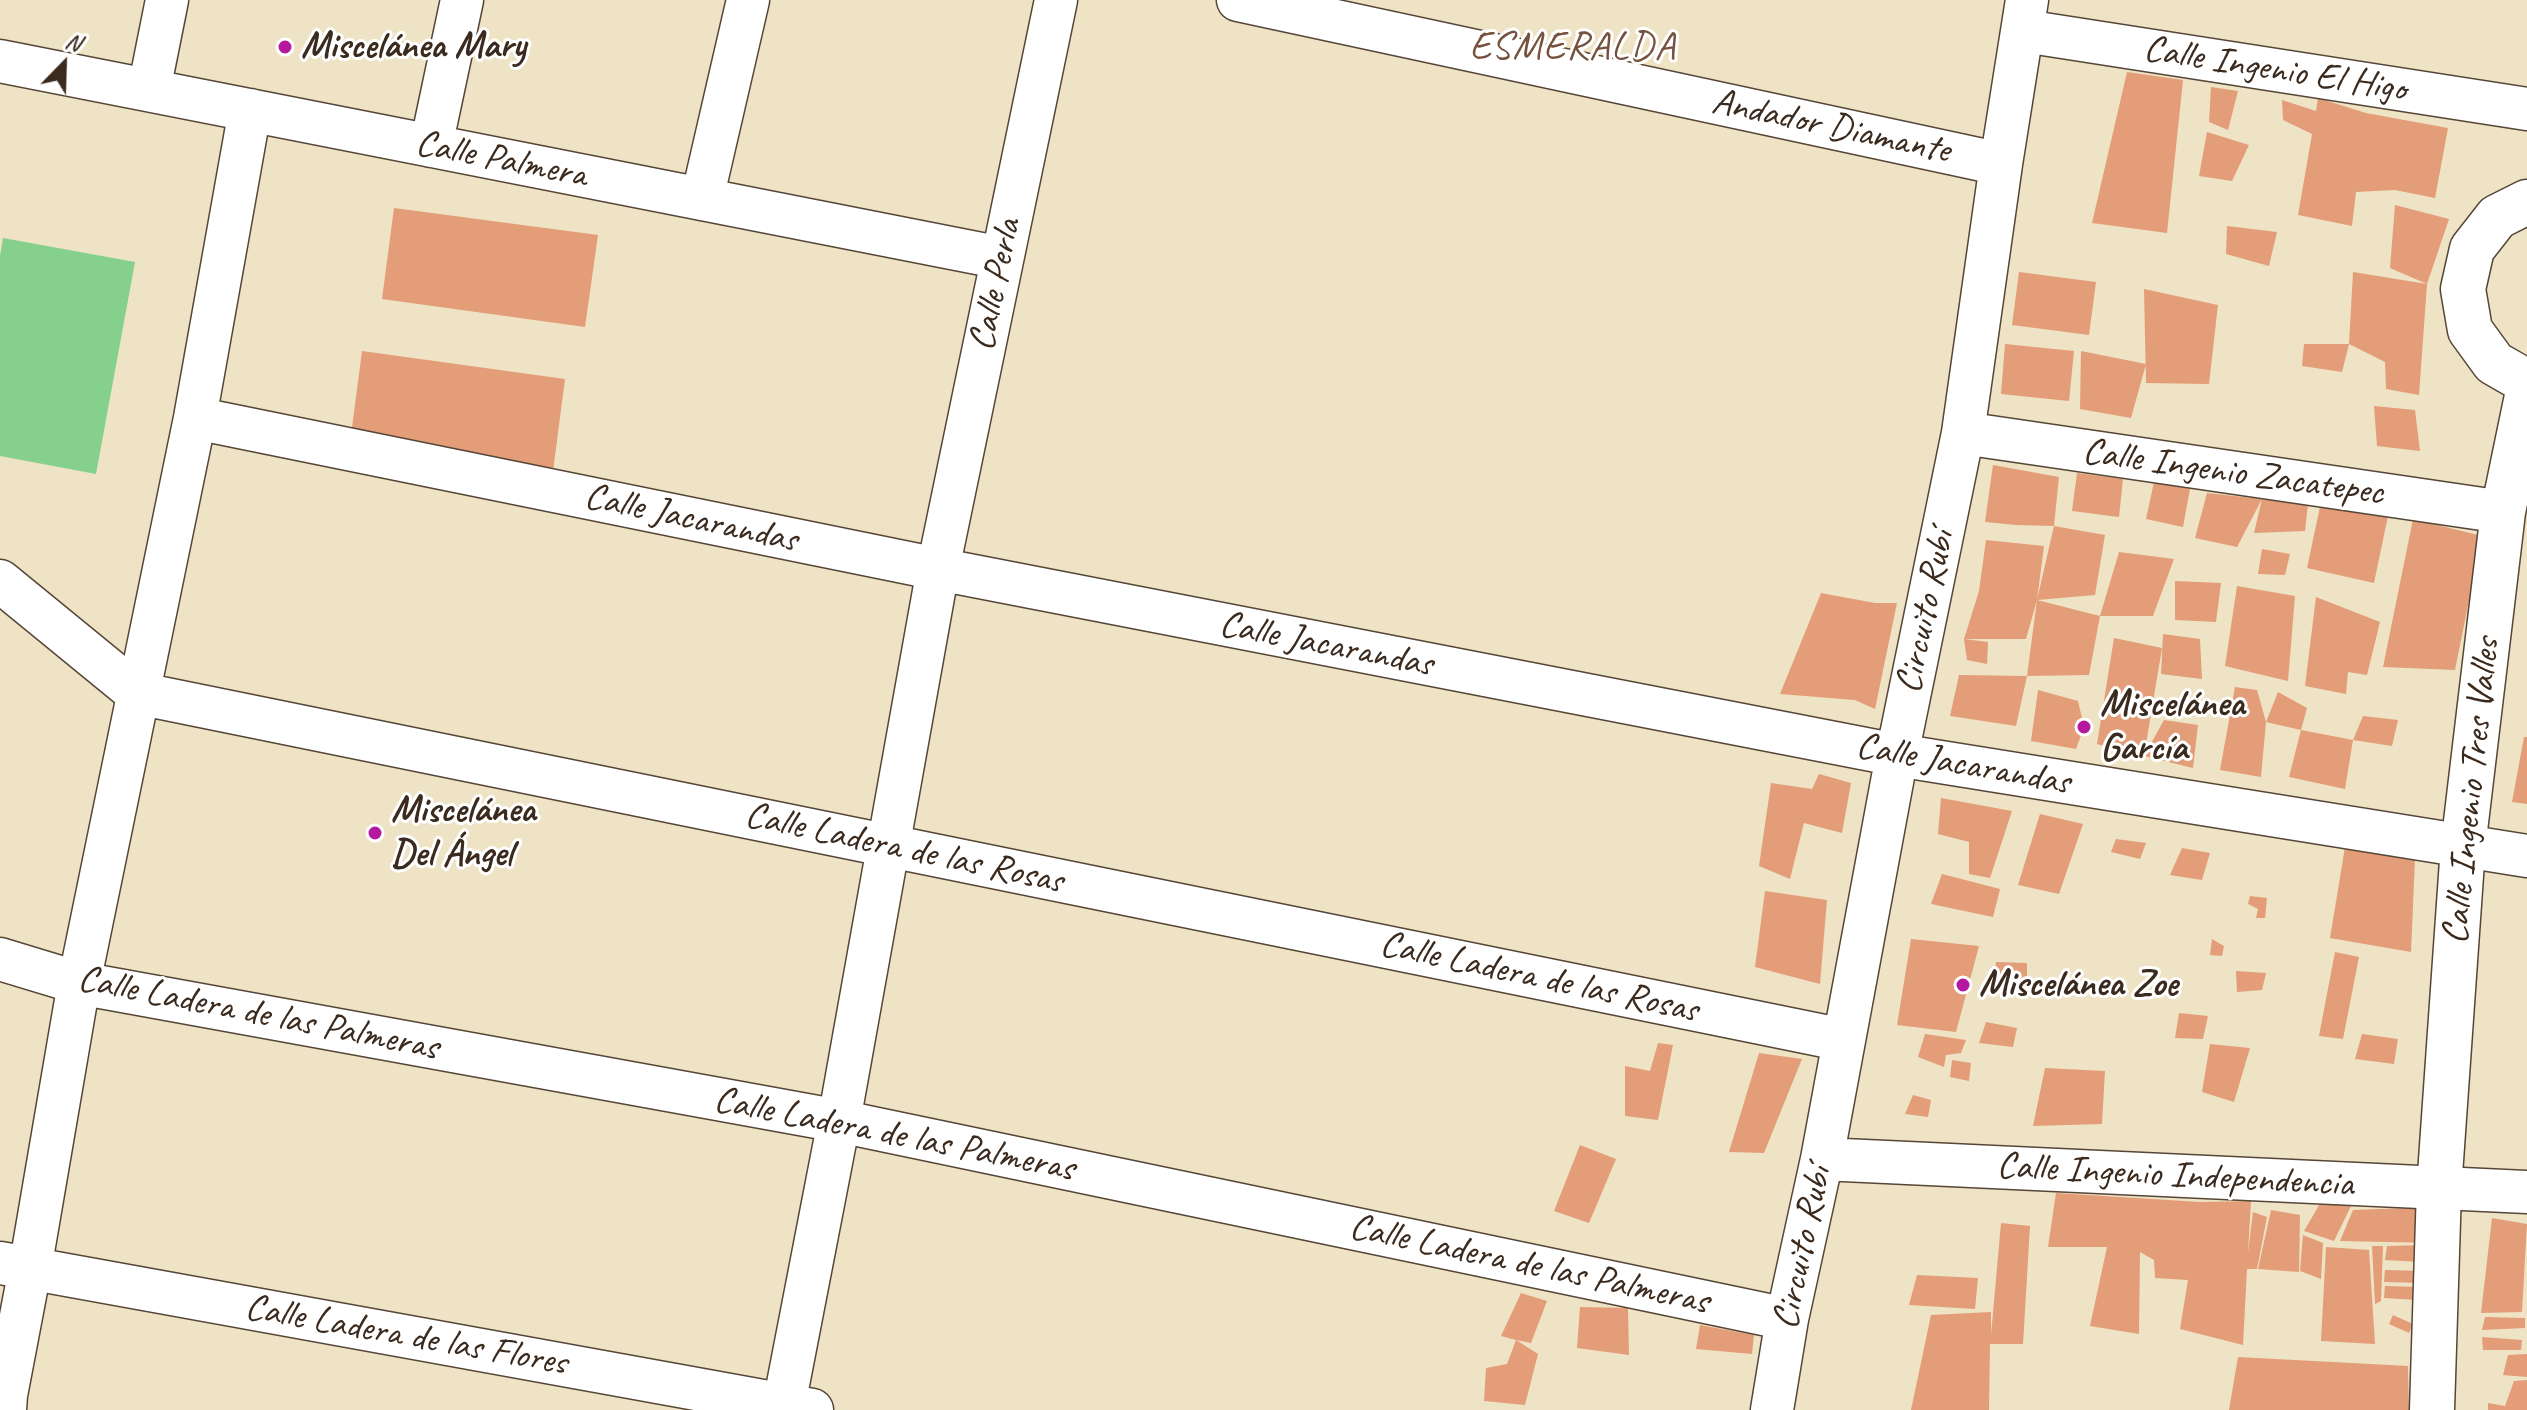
<!DOCTYPE html>
<meta charset="utf-8">
<style>
body{margin:0}
#map{position:relative;width:2527px;height:1410px;overflow:hidden;background:#eee3c4;font-family:Caveat,sans-serif}
canvas{display:block}
.north{position:absolute;left:24px;top:24px;width:80px;height:80px;-webkit-text-stroke:6px #fff;paint-order:stroke;rotate:23deg;font-size:22px;font-weight:700;line-height:32px;text-align:center;color:#3b2a1e}
.north::after{content:'';display:block;margin:auto;width:28px;height:36px;background:#3b2a1e;clip-path:polygon(50% 0,100% 100%,50% 72%,0 100%)}
</style>
<div id="map">
<canvas width="2527" height="1410"></canvas>
<div class="north">N</div>
</div>
<script>
const c = document.querySelector('canvas').getContext('2d');
c.lineJoin = 'round';
function fillPath(path, color) { c.fillStyle = color; c.fill(path, 'evenodd'); }
const shape = rows => new Path2D(rows.map(r => 'M' + r).join(''));
function stroke(path, color, width, dash) { c.strokeStyle = color; c.lineWidth = width; c.lineCap = dash ? 'butt' : 'round'; c.setLineDash(dash || []); c.stroke(path); }
function write(font, color, halo, rows, align = 'center') {
  c.font = font + ' Caveat,sans-serif'; c.lineWidth = 6; c.setLineDash([]); c.textBaseline = 'middle'; c.strokeStyle = halo; c.fillStyle = color; for (const [text, x, y, turn = 0] of rows) {
    c.save(); c.translate(x, y); c.rotate((+turn || 0) * Math.PI / 180); c.textAlign = isNaN(turn) ? turn : align; if (halo) c.strokeText(text, 0, 0); c.fillText(text, 0, 0); c.restore();
  }
}
const green = shape([
 [3,238,135,262,96,474,0,456,0,256]
]);
const building = shape([
 [2127,72,2183,80,2167,233,2092,223],
 [2211,87,2238,91,2228,130,2209,122],
 [2318,98,2366,113,2448,128,2435,198,2395,190,2356,192,2352,226,2298,215,2312,134,2283,120,2282,100,2316,111],
 [2207,132,2249,145,2232,181,2199,176],
 [2395,205,2449,219,2427,284,2390,268],
 [394,208,598,235,585,327,382,299],
 [2227,226,2277,232,2269,266,2226,254],
 [2019,272,2096,282,2089,335,2012,325],
 [2353,272,2427,284,2419,395,2386,389,2385,362,2349,344],
 [2144,289,2218,305,2209,384,2146,383],
 [2005,344,2074,351,2069,401,2001,394],
 [2304,344,2349,344,2342,372,2302,366],
 [362,351,565,379,553,471,350,443],
 [2081,351,2146,364,2131,418,2080,409],
 [2374,406,2415,410,2420,451,2377,446],
 [1993,465,2059,477,2054,526,2016,525,1985,522],
 [2077,473,2123,479,2119,517,2072,511],
 [2154,482,2190,489,2183,527,2146,519],
 [2324,488,2388,516,2374,583,2307,568],
 [2207,493,2262,499,2237,547,2195,538],
 [2262,499,2308,504,2305,531,2254,533],
 [2413,519,2482,536,2455,670,2383,667],
 [2054,526,2105,535,2095,595,2037,600],
 [1986,540,2044,546,2037,600,2026,639,1964,639,1979,591],
 [2262,549,2290,554,2285,575,2258,574],
 [2119,552,2174,559,2153,616,2100,616,2089,675,2027,676,2037,600,2100,616],
 [2175,581,2221,583,2216,622,2175,620],
 [2237,586,2295,596,2288,681,2225,666],
 [1821,593,1875,603,1897,603,1875,709,1855,700,1780,694],
 [2316,597,2380,622,2367,675,2348,672,2346,694,2305,686],
 [2163,634,2200,639,2202,679,2161,674],
 [2114,638,2162,648,2144,756,2097,744],
 [1964,639,1988,642,1987,664,1967,660],
 [1959,675,2027,676,2016,726,1950,716],
 [2235,687,2257,690,2266,722,2278,692,2307,708,2301,730,2266,722,2261,777,2220,770],
 [2038,690,2078,701,2084,727,2076,749,2031,741],
 [2363,716,2398,720,2392,746,2353,740],
 [2164,720,2198,725,2193,768,2144,756],
 [2301,730,2353,740,2345,789,2289,777],
 [2524,737,2527,737,2527,804,2512,802],
 [1819,774,1851,783,1842,833,1804,823,1790,879,1759,866,1771,783,1812,789],
 [1941,798,2012,811,1990,878,1969,874,1969,842,1938,834],
 [2040,814,2083,824,2059,894,2018,885],
 [2116,839,2146,843,2140,859,2111,852],
 [2345,847,2415,858,2411,952,2330,938],
 [2182,848,2210,853,2202,880,2170,875],
 [1942,874,2000,889,1993,917,1931,904],
 [1765,891,1827,900,1820,984,1755,967],
 [2250,896,2267,898,2265,918,2256,918,2258,909,2248,904],
 [1911,939,1979,946,1956,1032,1897,1025],
 [2212,939,2224,946,2222,956,2210,955],
 [2335,952,2359,957,2343,1039,2319,1036],
 [1996,962,2027,963,2027,980,1994,980],
 [2236,971,2266,973,2262,990,2237,992],
 [2179,1013,2208,1016,2203,1039,2175,1038],
 [1986,1022,2017,1028,2013,1047,1979,1043],
 [1925,1034,1966,1040,1961,1053,1946,1055,1944,1067,1918,1057],
 [2362,1034,2398,1039,2394,1064,2355,1059],
 [1658,1043,1673,1045,1658,1120,1625,1116,1625,1066,1650,1071],
 [2210,1044,2250,1048,2234,1102,2202,1092],
 [1759,1053,1802,1059,1764,1153,1729,1152],
 [1952,1060,1971,1063,1969,1081,1950,1077],
 [2045,1068,2105,1071,2102,1124,2033,1126],
 [1913,1095,1931,1100,1928,1117,1905,1114],
 [1580,1145,1616,1159,1589,1223,1554,1211],
 [2056,1193,2200,1202,2251,1201,2248,1253,2253,1212,2267,1217,2257,1269,2247,1269,2243,1345,2180,1329,2188,1280,2155,1278,2154,1260,2140,1252,2139,1334,2090,1326,2107,1247,2048,1247],
 [2325,1195,2351,1206,2334,1241,2304,1231],
 [2436,1207,2434,1243,2340,1241,2353,1210],
 [2271,1210,2300,1215,2299,1272,2258,1269],
 [2492,1218,2527,1224,2522,1312,2481,1313],
 [2001,1223,2030,1226,2023,1344,1990,1344,1989,1410,1911,1410,1931,1315,1991,1312,1991,1335],
 [2303,1235,2323,1243,2321,1279,2300,1271],
 [2422,1245,2421,1262,2385,1260,2387,1246],
 [2372,1246,2383,1246,2381,1301,2375,1304],
 [2326,1247,2369,1250,2375,1344,2321,1341],
 [2385,1270,2423,1271,2422,1283,2384,1282],
 [1917,1275,1978,1278,1975,1309,1909,1305],
 [2385,1286,2421,1287,2417,1300,2384,1298],
 [1521,1293,1547,1301,1531,1343,1516,1340,1538,1354,1525,1405,1484,1401,1486,1368,1507,1364,1516,1340,1501,1336],
 [1580,1307,1628,1308,1629,1355,1577,1348],
 [2393,1315,2413,1324,2409,1333,2389,1324],
 [2485,1317,2525,1318,2525,1328,2482,1330],
 [1700,1325,1754,1335,1752,1354,1696,1349],
 [2482,1337,2522,1340,2521,1350,2483,1350],
 [2527,1354,2527,1377,2503,1375,2508,1355],
 [2238,1357,2408,1366,2409,1410,2229,1410],
 [2527,1380,2527,1410,2488,1410,2488,1403,2505,1406,2514,1381]
]);
const street = shape([
 [1238,0,2001,164],
 [2024,31,2527,109],
 [0,61,1002,258],
 [149,90,167,0],
 [431,146,462,0],
 [702,199,748,0],
 [195,418,938,569,1897,755,2527,856],
 [1963,433,2503,512],
 [0,581,137,693,1844,1040],
 [0,959,79,983,839,1121,1787,1319],
 [1822,1159,2527,1192],
 [0,1263,812,1410],
 [5,1410,6,1395,30,1269,79,983,195,418,250,110],
 [783,1410,839,1121,938,569,1056,0],
 [1772,1410,1787,1319,1822,1159,1897,755,1963,433,2001,164,2027,0]
]);
const secondary = shape([
 [2527,202,2497,217,2472,249,2463,289,2470,330,2494,363,2527,382],
 [2432,1410,2439,1189,2463,847,2503,512,2527,396]
]);
const markers = [
 [285,47,8,"#b5179e"],
 [2084,727,8,"#b5179e"],
 [375,833,8,"#b5179e"],
 [1963,985,8,"#b5179e"]
];
const poiNames = [
 ["Miscelánea Mary",301,47],
 ["Miscelánea",2100,705],
 ["García",2100,749],
 ["Miscelánea",391,811],
 ["Del Ángel",391,855],
 ["Miscelánea Zoe",1979,985]
];
const streetNames = [
 ["Calle Ingenio El Higo",2275,70,9],
 ["Andador Diamante",1831,127,12],
 ["Calle Palmera",501,160,11],
 ["Calle Perla",996,285,-78],
 ["Calle Ingenio Zacatepec",2233,473,8],
 ["Calle Jacarandas",691,519,12],
 ["Circuito Rubí",1926,612,-78],
 ["Calle Jacarandas",1326,645,11],
 ["Calle Jacarandas",1963,765,10],
 ["Calle Ingenio Tres Valles",2472,791,-84],
 ["Calle Ladera de las Rosas",904,849,12],
 ["Calle Ladera de las Rosas",1539,978,12],
 ["Calle Ladera de las Palmeras",258,1014,11],
 ["Calle Ladera de las Palmeras",894,1135,11],
 ["Calle Ingenio Independencia",2175,1176,3],
 ["Circuito Rubí",1803,1248,-78],
 ["Calle Ladera de las Palmeras",1529,1265,12],
 ["Calle Ladera de las Flores",406,1336,10]
];
const neighbourhoodNames = [
 ["ESMERALDA",1573,48]
];
fillPath(green, '#86d08d');
fillPath(building, '#e39d78');
stroke(street, '#564637', 45);
stroke(secondary, '#564637', 47);
stroke(street, '#fff', 42);
stroke(secondary, '#fff', 44);
for (const [x, y, r, color] of markers) { const dot = new Path2D(); dot.arc(x, y, r, 0, 2 * Math.PI); c.fillStyle = color; c.fill(dot); stroke(dot, '#fff', 3); }
write('bold 38px', '#3b2a1e', '#fff', poiNames, 'left');
write('38px', '#3b2a1e', '#fff', streetNames);
c.letterSpacing = '2px';
write('40px', '#76523e', '#fff', neighbourhoodNames);
c.letterSpacing = '0px';
</script>
